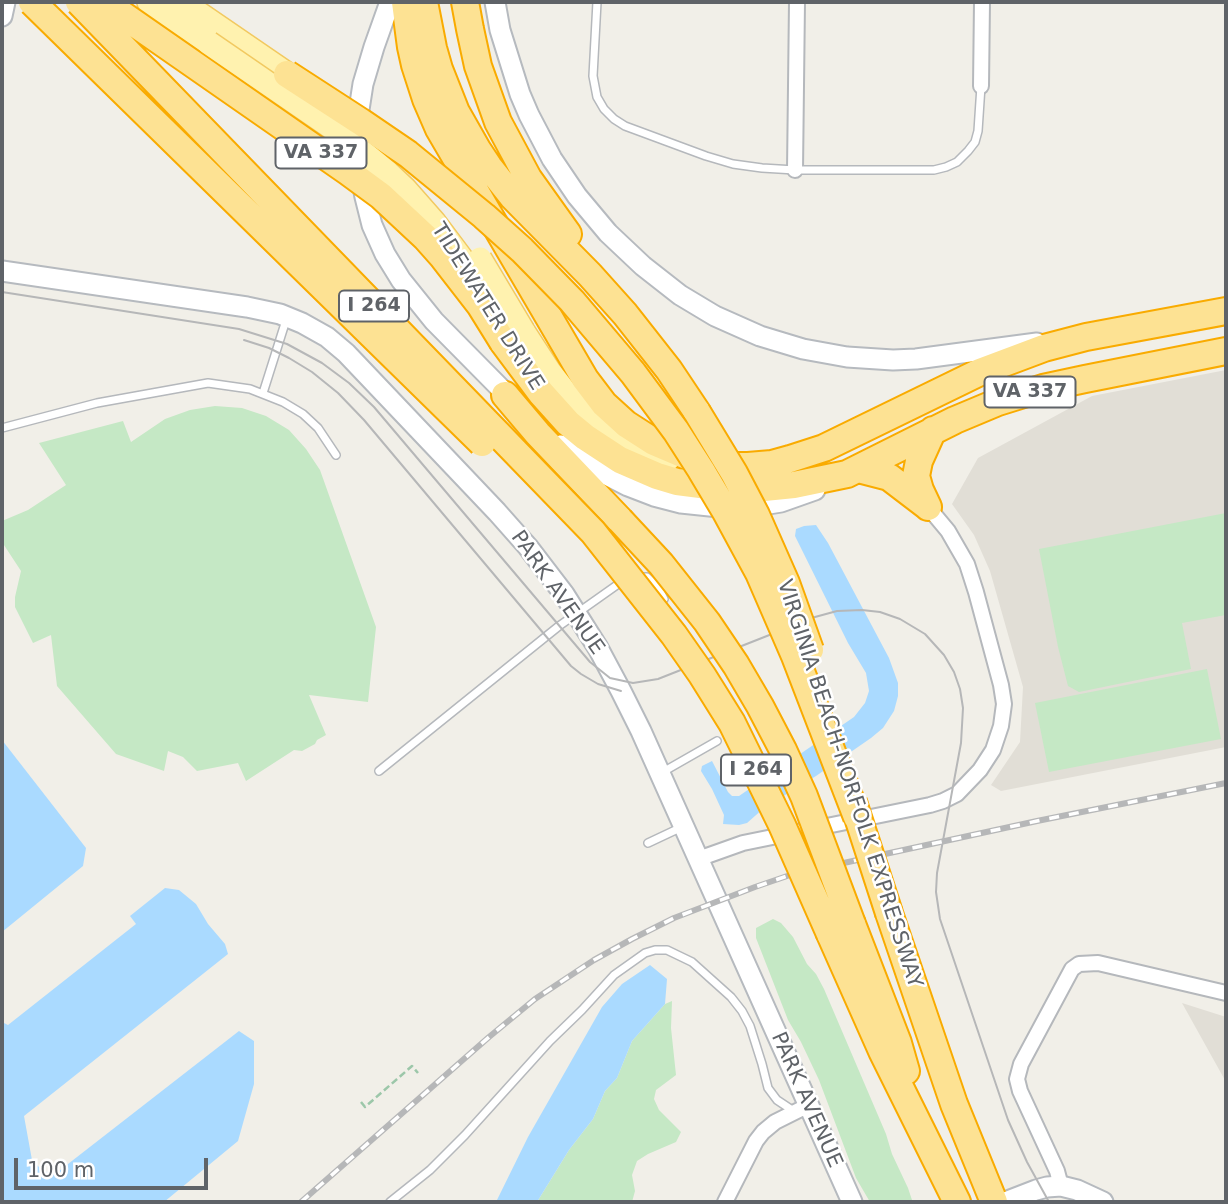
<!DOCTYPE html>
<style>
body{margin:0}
#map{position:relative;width:1228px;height:1204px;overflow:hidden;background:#f1efe8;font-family:"DejaVu Sans",sans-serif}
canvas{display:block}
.frame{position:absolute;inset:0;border:4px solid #5f6368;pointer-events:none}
.scale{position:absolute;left:14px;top:1158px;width:194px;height:32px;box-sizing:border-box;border:4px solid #5f6368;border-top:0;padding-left:9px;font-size:21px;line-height:24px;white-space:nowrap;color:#5f6368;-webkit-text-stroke:5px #fff;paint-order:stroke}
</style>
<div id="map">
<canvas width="1228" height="1204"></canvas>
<div class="frame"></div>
<div class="scale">100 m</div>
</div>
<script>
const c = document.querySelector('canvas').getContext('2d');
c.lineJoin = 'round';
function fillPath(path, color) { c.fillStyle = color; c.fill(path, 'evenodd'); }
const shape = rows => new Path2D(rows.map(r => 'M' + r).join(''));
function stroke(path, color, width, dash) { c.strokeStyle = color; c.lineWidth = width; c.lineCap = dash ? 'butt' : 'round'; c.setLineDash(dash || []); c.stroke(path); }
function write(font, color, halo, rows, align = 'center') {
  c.font = font + ' "DejaVu Sans",sans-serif'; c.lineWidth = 5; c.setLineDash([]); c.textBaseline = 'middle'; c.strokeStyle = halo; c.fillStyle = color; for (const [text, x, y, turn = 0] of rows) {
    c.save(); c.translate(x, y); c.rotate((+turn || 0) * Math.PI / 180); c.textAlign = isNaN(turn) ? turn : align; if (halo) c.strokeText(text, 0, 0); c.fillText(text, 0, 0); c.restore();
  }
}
const education = shape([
 [1226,370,1226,747,1001,791,991,785,1020,742,1023,687,990,571,974,535,952,504,978,458,1092,396],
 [1182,1003,1226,1017,1226,1082]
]);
const green = shape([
 [215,406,242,408,266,416,289,430,306,449,320,470,376,627,368,702,309,695,326,735,317,740,315,744,302,751,294,750,246,781,238,763,197,771,183,757,168,751,164,771,116,754,57,686,51,635,33,643,15,607,15,597,21,571,2,542,2,521,28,510,66,485,39,443,123,421,131,442,165,419,190,410],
 [1226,513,1226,615,1182,623,1191,669,1079,692,1068,686,1058,647,1039,549],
 [1207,669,1221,739,1049,772,1035,703],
 [773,919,781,923,793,937,807,964,816,974,824,989,886,1134,892,1154,908,1188,912,1200,911,1202,870,1202,856,1178,819,1080,801,1042,788,1020,756,938,756,928],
 [672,1001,671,1028,676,1075,656,1090,654,1099,659,1110,681,1132,676,1142,648,1154,637,1161,632,1175,635,1191,632,1202,537,1202,569,1150,593,1119,605,1091,617,1078,632,1041,665,1004]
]);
const water = shape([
 [816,525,828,543,889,658,898,683,898,696,894,711,883,728,871,738,816,776,764,808,747,823,739,825,723,824,724,815,712,789,701,771,702,766,712,761,728,792,732,796,739,796,854,717,865,703,869,691,866,673,848,643,795,536,796,529,804,526],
 [2,740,86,848,83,866,2,932],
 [165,888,179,890,196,904,208,924,225,944,228,954,24,1116,32,1160,44,1172,59,1171,239,1031,254,1041,254,1084,238,1141,164,1202,2,1202,2,1022,8,1025,136,924,130,916],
 [650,965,667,979,665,1004,632,1041,617,1078,605,1091,593,1119,569,1150,537,1202,496,1202,528,1137,602,1007,622,984]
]);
const path = shape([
 [361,1102,365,1107,412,1066,418,1073]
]);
const lane = shape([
 [597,2,593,76,597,97,604,109,614,119,625,126,706,156,733,164,762,168,795,170,934,170,946,167,957,162,968,151,975,142,978,131,981,86],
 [263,393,287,317],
 [2,428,97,403,208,383,250,389,283,402,303,414,318,428,336,455],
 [635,577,647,577,658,587,664,599],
 [379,771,559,626,624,580],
 [661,773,717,741],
 [648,843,682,827],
 [390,1202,430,1170,465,1135,550,1041,582,1010,614,975,645,953,655,950,667,950,692,962,731,997,742,1011,750,1026,762,1064,768,1088,777,1100,795,1112]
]);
const street = shape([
 [981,86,982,2],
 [795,170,797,2],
 [698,859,743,843,930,805,943,801,957,794,980,770,993,750,1001,726,1004,704,1001,685,976,592,967,564,948,531,928,507],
 [1061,1186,1057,1171,1020,1091,1017,1079,1021,1064,1072,969,1079,964,1098,963,1226,993],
 [725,1202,756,1141,763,1132,775,1122,809,1105]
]);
const secondary = shape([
 [495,2,500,30,520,94,529,115,552,159,577,196,608,233,643,266,680,295,715,316,760,336,803,349,847,357,893,360,916,359,1037,343],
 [2,16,5,2],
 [358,132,358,116,363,84,374,47,390,2],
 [361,176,365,197,372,225,385,254,401,280,434,321,516,404],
 [2,271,247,307,280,314,302,323,327,337,346,353,497,512,528,547,564,594,598,648,621,691,641,731,852,1202],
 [561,445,591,467,628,486,654,496,681,503,719,507,750,507,781,502,815,490],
 [1005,1202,1036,1190,1047,1187,1061,1186,1077,1190,1103,1202]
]);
const primary = shape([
 [149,2,209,43],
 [182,2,287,74],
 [523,331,549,371,566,393,585,413,607,430,632,445,668,459]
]);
const highway = shape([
 [405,2,411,47,415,65,426,99,439,129,585,379,604,404,626,424,654,442,687,456,716,466,748,466,772,464,790,459,824,448,980,372,1044,348,1086,337,1226,311],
 [424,2,433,48,439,69,456,112,477,149,489,167,512,196,590,275,625,314,669,370,697,412],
 [465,2,470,29,478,66,498,122,528,178,568,234],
 [503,342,541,393,568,423,585,437,620,460,657,476,677,482,716,487,754,489,794,485,847,474,955,420,998,402,1043,388,1085,379,1226,351],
 [505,395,538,434,620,520],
 [858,469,889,477,927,506],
 [928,507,920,490,916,476,919,461,933,430],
 [889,913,954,1104,994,1202],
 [852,924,898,1043,906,1071],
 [830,934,882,1051,957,1202]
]);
const tram = shape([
 [2,292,239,329,287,344,322,363,349,383,374,407,590,662,610,678,633,683,658,679,815,617,837,611,862,610,880,612,900,619,925,634,944,655,954,672,960,689,963,708,961,743,937,873,936,892,940,919,1008,1120,1027,1162,1049,1202],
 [244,340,269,348,289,358,312,372,338,393,364,420,571,666,581,674,598,684,621,691]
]);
const rail = shape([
 [301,1202,489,1037,535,999,594,960,632,939,674,918,755,887,793,874,1037,821,1226,783]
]);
const primaryBridge = shape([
 [209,43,337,131,388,173,405,189,434,222,461,258,481,290],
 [480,259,523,331]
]);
const highwayBridge = shape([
 [32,2,482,443],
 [79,2,593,532,674,635,702,675,732,723,782,825,830,934],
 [104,2,347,171,381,196,426,238,442,256,480,305,503,342],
 [287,74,361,122,408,154,484,216,522,250,572,301,633,373,676,431,701,470,726,512,759,573,795,656,857,817],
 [697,412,734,473,756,515,786,583,810,650],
 [620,520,661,564,707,622,736,665,760,706,783,750,804,796,852,924],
 [853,802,889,913]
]);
const shields = [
 [321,153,91],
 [374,306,70],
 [1030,392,91],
 [756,770,70]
];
const shieldNames = [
 ["VA 337",321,153],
 ["I 264",374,306],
 ["VA 337",1030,392],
 ["I 264",756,770]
];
const streetNames = [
 ["TIDEWATER DRIVE",487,307,58],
 ["PARK AVENUE",557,593,55],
 ["VIRGINIA BEACH-NORFOLK EXPRESSWAY",849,784,72],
 ["PARK AVENUE",806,1100,66]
];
fillPath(education, '#e1ded6');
fillPath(green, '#c5e8c5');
fillPath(water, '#aadaff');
stroke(lane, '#b5b8bc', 10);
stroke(street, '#b5b8bc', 18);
stroke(secondary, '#b6babf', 23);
stroke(primary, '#f2c960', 26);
stroke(highway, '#f9ab00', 30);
stroke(path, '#9cc7a9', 2.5, [7, 3.5]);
stroke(lane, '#fff', 7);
stroke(street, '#fff', 14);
stroke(secondary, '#fff', 19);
stroke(primary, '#fff2af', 23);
stroke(highway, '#fde293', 26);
stroke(tram, '#b6b7b8', 2);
stroke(rail, '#b6b7b8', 6);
stroke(rail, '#fff', 3.5, [10]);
stroke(primaryBridge, '#f2c960', 26, []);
stroke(highwayBridge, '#f9ab00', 30, []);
stroke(primaryBridge, '#fff2af', 23);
stroke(highwayBridge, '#fde293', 26);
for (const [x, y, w] of shields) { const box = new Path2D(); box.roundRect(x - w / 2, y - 15.5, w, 31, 5); c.fillStyle = '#fff'; c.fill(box); stroke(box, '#5f6368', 2); }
write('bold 19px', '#5f6368', null, shieldNames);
write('21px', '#5f6368', '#fff', streetNames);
</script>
